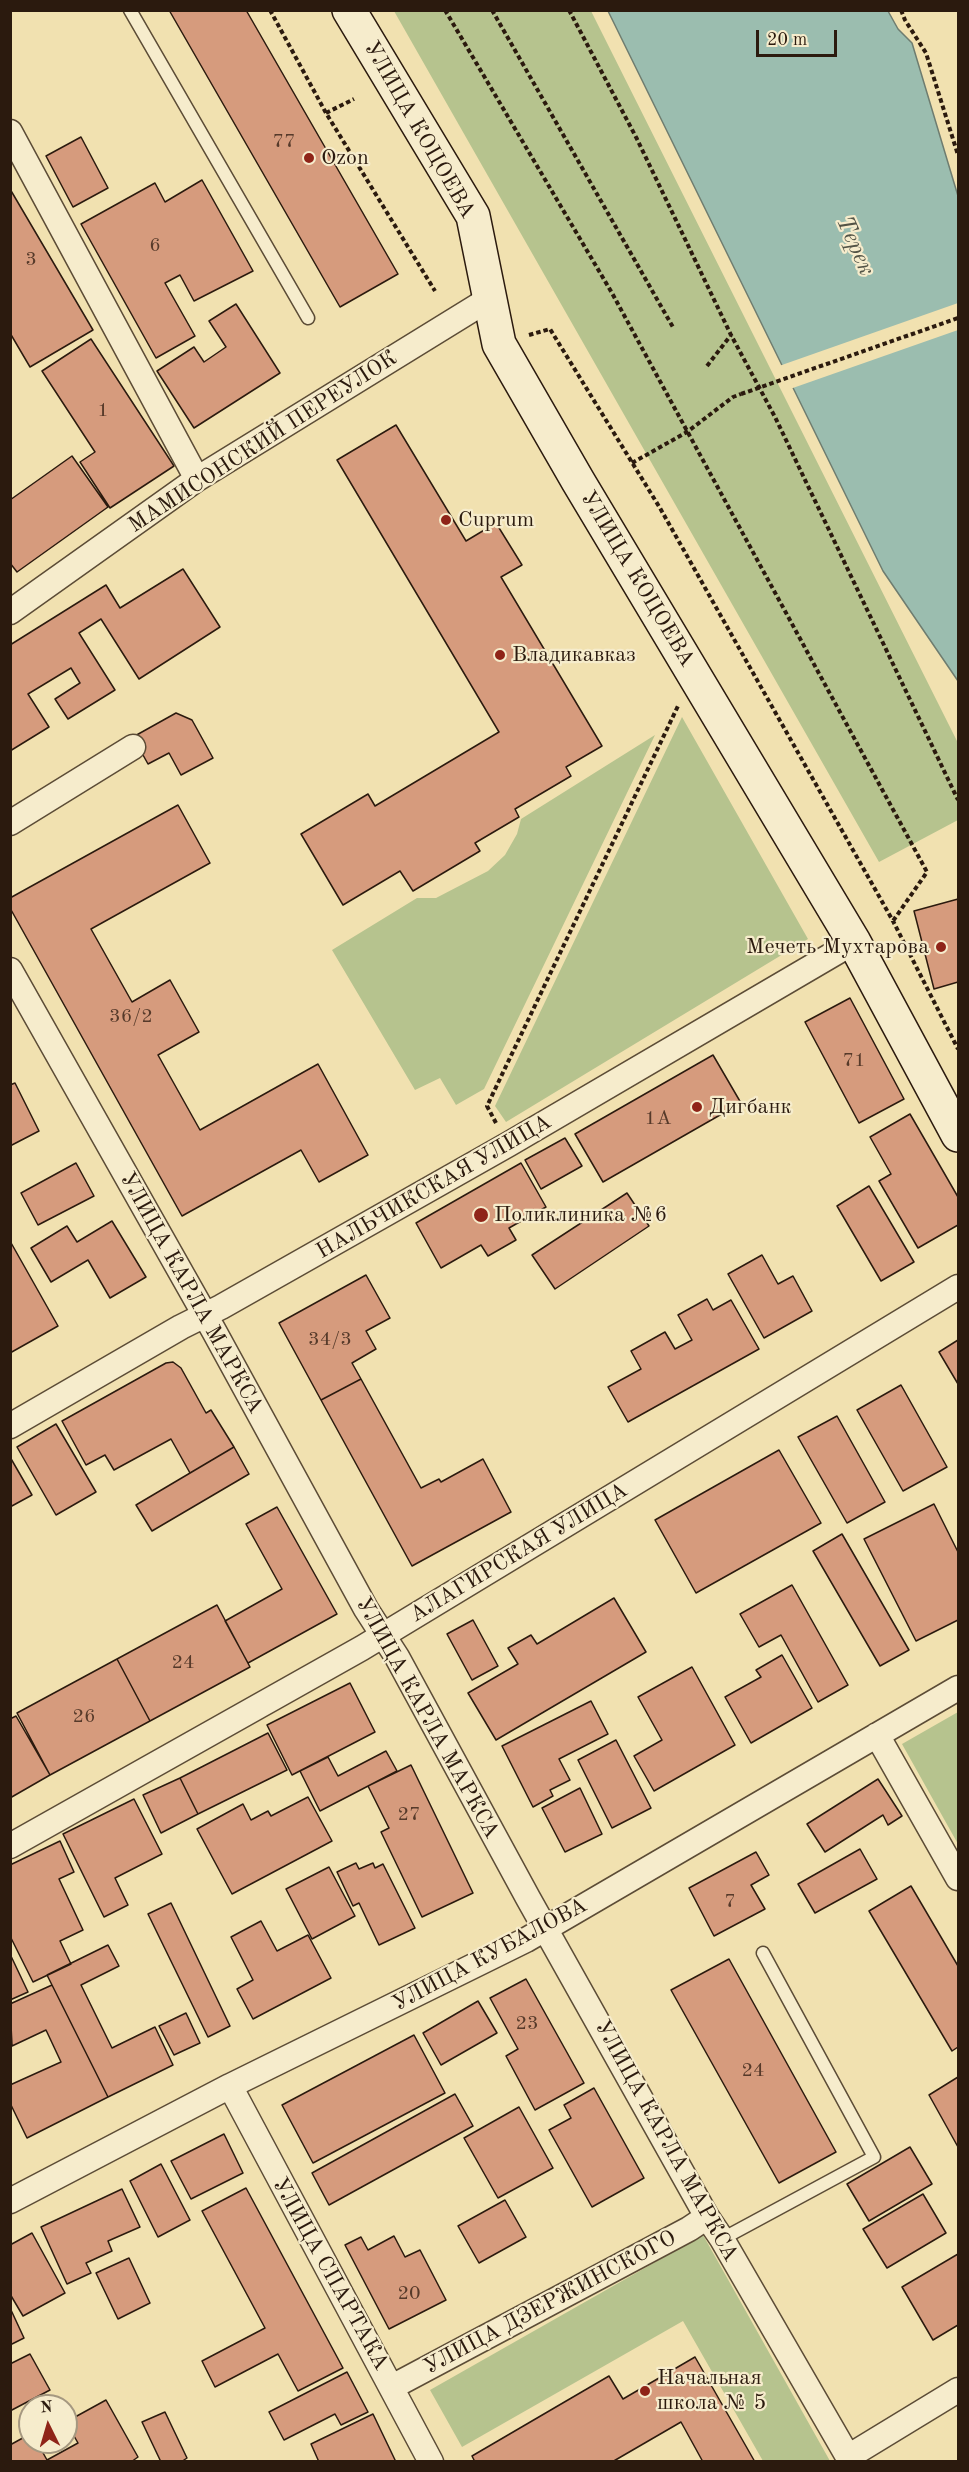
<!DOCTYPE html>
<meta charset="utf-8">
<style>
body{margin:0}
#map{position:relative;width:969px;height:2472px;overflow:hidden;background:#f1e1b0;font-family:"Old Standard TT",serif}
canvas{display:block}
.frame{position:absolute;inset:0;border:12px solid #2b1a0e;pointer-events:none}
.north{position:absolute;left:18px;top:2394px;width:60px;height:60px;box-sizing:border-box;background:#f6eccc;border:2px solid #a59880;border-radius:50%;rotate:355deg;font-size:16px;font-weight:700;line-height:24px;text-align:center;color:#2b1a0e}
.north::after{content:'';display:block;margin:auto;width:21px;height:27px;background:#8f2418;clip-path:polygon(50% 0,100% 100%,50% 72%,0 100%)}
.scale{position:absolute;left:756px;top:30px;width:81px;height:27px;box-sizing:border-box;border:3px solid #2b1a0e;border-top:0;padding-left:8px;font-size:18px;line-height:21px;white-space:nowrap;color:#2b1a0e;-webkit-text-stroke:4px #f6eccc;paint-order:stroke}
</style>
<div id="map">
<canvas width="969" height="2472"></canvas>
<div class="frame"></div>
<div class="north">N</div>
<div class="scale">20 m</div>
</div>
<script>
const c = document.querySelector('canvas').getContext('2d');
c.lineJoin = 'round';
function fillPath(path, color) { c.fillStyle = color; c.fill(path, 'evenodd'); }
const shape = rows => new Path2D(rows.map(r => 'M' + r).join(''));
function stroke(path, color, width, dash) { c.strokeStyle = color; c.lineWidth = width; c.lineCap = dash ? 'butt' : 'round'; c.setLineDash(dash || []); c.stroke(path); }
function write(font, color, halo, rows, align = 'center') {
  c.font = font + ' "Old Standard TT",serif'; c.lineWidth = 4.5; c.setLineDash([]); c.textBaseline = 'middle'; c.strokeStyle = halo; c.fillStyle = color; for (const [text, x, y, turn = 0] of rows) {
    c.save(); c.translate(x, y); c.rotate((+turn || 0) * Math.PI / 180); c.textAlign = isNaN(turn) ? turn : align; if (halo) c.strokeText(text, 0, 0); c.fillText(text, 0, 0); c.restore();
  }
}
const green = shape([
 [394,11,591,11,958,743,958,820,879,862],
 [682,717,808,939,506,1122,495,1106],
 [655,735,484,1089,456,1105,440,1078,415,1090,332,950,417,898,436,898,488,871,505,855,517,834,521,819],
 [958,1712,958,1844,902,1744],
 [703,2235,830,2461,763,2461,683,2321,462,2447,430,2390]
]);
const water = shape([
 [608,11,888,11,898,29,912,43,958,196,958,681,883,571,608,11]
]);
const pier = shape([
 [958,303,958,330,790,389,779,366]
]);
const building = shape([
 [169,10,246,10,398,274,340,307,169,10],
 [81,137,108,188,73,207,46,156,81,137],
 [202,180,253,271,194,301,180,275,165,283,195,336,156,358,81,224,155,183,165,202,202,180],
 [10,189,93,330,30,367,10,333,10,189],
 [236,304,280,373,194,428,157,371,194,347,204,362,226,347,209,321,236,304],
 [91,339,174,466,110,508,80,462,95,452,42,371,91,339],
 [396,425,466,541,496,523,522,565,501,577,602,746,566,767,571,776,515,809,519,817,475,843,480,851,413,891,400,871,343,905,301,834,368,794,375,806,499,732,337,460,396,425],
 [72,456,108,507,17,572,10,563,10,500,72,456],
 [183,569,220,627,139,679,101,619,79,633,115,690,68,719,55,699,80,683,71,668,28,694,49,727,10,751,10,645,106,585,120,608,183,569],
 [176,713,192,720,213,758,181,775,169,753,148,764,133,737,176,713],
 [178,805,210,863,91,929,132,1002,170,980,199,1032,158,1055,200,1130,318,1064,368,1155,319,1182,301,1150,182,1216,10,908,10,898,178,805],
 [958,899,958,982,934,989,914,911,958,899],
 [850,998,904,1099,859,1123,805,1022,850,998],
 [713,1055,741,1103,603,1182,575,1134,713,1055],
 [15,1083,39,1131,10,1146,10,1085,15,1083],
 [910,1114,958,1197,958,1225,918,1248,879,1181,891,1174,870,1137,910,1114],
 [565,1138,582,1166,541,1189,525,1160,565,1138],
 [76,1163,94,1196,38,1225,21,1193,76,1163],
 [521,1163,546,1207,509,1228,516,1240,488,1256,481,1245,441,1268,416,1223,521,1163],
 [869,1186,914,1262,881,1281,837,1206,869,1186],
 [627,1193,649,1226,555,1289,532,1255,627,1193],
 [112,1221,146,1277,110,1298,88,1260,51,1282,31,1248,67,1226,77,1242,112,1221],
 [10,1241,58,1326,10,1353,10,1241],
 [762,1255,778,1284,793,1276,812,1311,764,1338,728,1274,762,1255],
 [366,1275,390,1318,366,1331,376,1349,352,1363,361,1379,321,1400,279,1323,366,1275],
 [707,1299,713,1310,731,1300,759,1349,628,1422,608,1387,641,1369,631,1351,665,1332,675,1349,692,1340,678,1315,707,1299],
 [958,1340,958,1384,939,1352,958,1340],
 [173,1362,181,1368,206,1413,211,1410,234,1447,190,1473,171,1439,114,1470,105,1455,86,1465,62,1421,166,1363,173,1362],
 [361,1379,421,1488,439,1479,441,1482,483,1459,511,1512,412,1566,321,1400,361,1379],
 [901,1385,947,1467,903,1491,857,1410,901,1385],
 [837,1416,885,1502,847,1523,798,1437,837,1416],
 [56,1424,96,1492,56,1515,17,1447,56,1424],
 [234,1447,249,1474,152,1531,136,1505,234,1447],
 [779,1450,821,1523,696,1593,655,1520,779,1450],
 [10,1457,32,1495,10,1507,10,1457],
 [934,1504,958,1552,958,1620,916,1641,864,1539,934,1504],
 [277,1507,337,1614,248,1663,225,1621,282,1589,246,1524,277,1507],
 [842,1534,909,1650,880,1666,813,1551,842,1534],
 [792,1585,848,1685,818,1702,781,1635,759,1647,740,1614,792,1585],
 [614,1598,646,1652,496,1740,468,1693,518,1664,508,1648,531,1635,537,1644,614,1598],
 [217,1605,250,1667,150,1721,117,1659,217,1605],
 [473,1620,498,1666,472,1680,447,1634,473,1620],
 [782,1655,812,1708,751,1743,725,1697,761,1677,756,1670,782,1655],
 [117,1659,150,1721,50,1775,17,1713,117,1659],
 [692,1667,735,1745,654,1791,634,1756,662,1740,638,1697,692,1667],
 [350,1683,375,1732,292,1775,267,1725,350,1683],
 [591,1701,608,1734,559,1759,570,1780,550,1790,553,1796,533,1807,502,1746,591,1701],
 [16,1716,50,1775,10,1798,10,1719,16,1716],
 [268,1733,287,1770,198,1814,180,1778,268,1733],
 [616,1740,651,1808,612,1828,578,1760,616,1740],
 [386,1751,397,1771,320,1811,300,1771,328,1757,338,1776,386,1751],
 [411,1765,473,1893,422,1917,381,1832,389,1828,368,1786,411,1765],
 [180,1778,198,1814,161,1833,143,1795,180,1778],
 [878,1779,902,1816,888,1825,883,1815,825,1852,807,1824,878,1779],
 [580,1788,602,1834,565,1852,542,1808,580,1788],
 [308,1797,332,1841,232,1894,197,1829,243,1804,251,1820,268,1811,271,1816,308,1797],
 [134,1799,162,1854,115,1878,128,1905,104,1917,63,1834,134,1799],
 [60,1841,74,1872,59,1879,83,1930,60,1941,71,1964,33,1982,10,1936,10,1865,60,1841],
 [860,1849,877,1879,815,1913,798,1884,860,1849],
 [756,1852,769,1875,751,1885,765,1909,714,1936,689,1888,756,1852],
 [356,1863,359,1869,373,1863,375,1868,383,1864,415,1928,379,1945,359,1903,353,1906,337,1872,356,1863],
 [329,1867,355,1916,312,1939,286,1889,329,1867],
 [911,1886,958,1966,958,2047,952,2051,869,1911,911,1886],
 [171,1903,230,2026,208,2037,148,1914,171,1903],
 [261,1921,277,1951,308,1935,331,1978,253,2019,237,1989,253,1980,231,1937,261,1921],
 [108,1945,119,1966,81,1985,112,2048,155,2027,173,2065,108,2097,47,1975,108,1945],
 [10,1954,28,1992,10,2000,10,1954],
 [729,1959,836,2152,779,2183,671,1990,729,1959],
 [526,1979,584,2083,535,2110,506,2056,518,2049,490,1998,526,1979],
 [52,1985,108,2097,27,2138,10,2103,10,2085,61,2062,46,2030,12,2046,10,2004,52,1985],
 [478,2001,497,2033,441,2065,423,2033,478,2001],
 [186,2013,200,2043,174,2055,159,2026,186,2013],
 [414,2035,445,2093,313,2163,282,2105,414,2035],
 [958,2077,958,2147,929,2095,958,2077],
 [594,2088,644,2178,592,2207,549,2130,571,2118,564,2105,594,2088],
 [455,2094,473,2126,329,2205,312,2173,455,2094],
 [519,2107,553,2168,498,2198,464,2138,519,2107],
 [224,2134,243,2173,191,2199,171,2161,224,2134],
 [910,2147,932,2184,869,2221,847,2184,910,2147],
 [161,2164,190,2220,158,2237,130,2181,161,2164],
 [246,2188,343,2368,298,2391,278,2354,215,2387,202,2361,265,2328,202,2211,246,2188],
 [122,2189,140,2227,108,2241,112,2251,86,2263,91,2273,67,2284,41,2227,122,2189],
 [923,2194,946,2233,887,2268,863,2229,923,2194],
 [505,2200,526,2237,479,2263,458,2226,505,2200],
 [32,2233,65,2293,23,2316,10,2294,10,2245,32,2233],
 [394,2236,405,2257,420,2250,446,2300,389,2329,345,2245,361,2237,368,2250,394,2236],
 [958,2254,958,2325,933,2340,902,2287,958,2254],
 [129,2258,150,2303,118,2319,96,2273,129,2258],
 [11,2310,24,2338,10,2345,10,2311,11,2310],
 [30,2354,50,2390,10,2411,10,2364,30,2354],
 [695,2357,755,2462,703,2462,681,2422,612,2462,475,2462,472,2456,609,2376,623,2399,695,2357],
 [347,2372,368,2412,341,2425,335,2414,284,2440,269,2412,347,2372],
 [106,2400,138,2457,131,2462,10,2462,10,2445,30,2434,30,2442,37,2442,47,2460,78,2443,66,2422,106,2400],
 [165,2412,187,2458,181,2462,161,2462,142,2422,165,2412],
 [373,2414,396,2462,319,2462,311,2444,373,2414]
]);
const path = shape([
 [270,10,326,113,435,291],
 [445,10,612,293,927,872,893,921],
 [492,10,674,329],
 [569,10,637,139,731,335,775,417,958,800],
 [901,10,905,20,926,53,958,155],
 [326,113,354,99],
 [529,335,550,329,660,508,893,921,958,1049],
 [707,366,731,335],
 [632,463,687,432,733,397,741,394],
 [496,1123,487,1106,678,706]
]);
const lane = shape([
 [130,10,308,318],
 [722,2239,874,2157,763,1953]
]);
const street = shape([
 [10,132,197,479],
 [10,612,197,479,489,299],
 [10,823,133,747],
 [10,970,214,1331,366,1609,397,1657,528,1898,707,2217,722,2239,851,2462],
 [10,1426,181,1327,221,1307,509,1144,854,942],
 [877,1735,958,1878],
 [10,1846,362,1648,958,1287],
 [230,2086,431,2462],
 [10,2201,230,2086,526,1940,958,1688],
 [392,2387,689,2229,707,2217],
 [848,2457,958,2390]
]);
const secondary = shape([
 [349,10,473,216,499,344,578,481,854,942,958,1135]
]);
const pathBridge = shape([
 [741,394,958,318]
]);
const markers = [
 [309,158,6,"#8f2418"],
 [446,520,6,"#8f2418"],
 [500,655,6,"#8f2418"],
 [941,947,6,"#8f2418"],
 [697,1107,6,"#8f2418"],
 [481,1215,8,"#8f2418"],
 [645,2391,6,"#8f2418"]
];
const numberNames = [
 ["77",284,142],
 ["6",155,246],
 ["3",31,260],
 ["1",103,411],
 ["36/2",131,1017],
 ["71",854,1061],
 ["1А",658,1119],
 ["34/3",330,1340],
 ["24",183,1663],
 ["26",84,1717],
 ["27",409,1815],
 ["7",730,1902],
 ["23",527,2024],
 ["24",753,2071],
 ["20",409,2294]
];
const streetNames = [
 ["УЛИЦА КОЦОЕВА",419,130,60],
 ["МАМИСОНСКИЙ ПЕРЕУЛОК",263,442,-33],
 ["УЛИЦА КОЦОЕВА",637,579,59],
 ["НАЛЬЧИКСКАЯ УЛИЦА",434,1187,-30],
 ["УЛИЦА КАРЛА МАРКСА",191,1293,61],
 ["АЛАГИРСКАЯ УЛИЦА",519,1553,-31],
 ["УЛИЦА КАРЛА МАРКСА",427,1718,61],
 ["УЛИЦА КУБАЛОВА",490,1955,-28],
 ["УЛИЦА КАРЛА МАРКСА",666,2141,61],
 ["УЛИЦА СПАРТАКА",330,2274,61],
 ["УЛИЦА ДЗЕРЖИНСКОГО",550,2303,-28]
];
const poiNames = [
 ["Ozon",321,158],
 ["Cuprum",458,520],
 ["Владикавказ",512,655],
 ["Мечеть Мухтарова",929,947,"right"],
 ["Дигбанк",709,1107],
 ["Поликлиника №6",494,1215],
 ["Начальная",657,2378],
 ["школа № 5",657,2403]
];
const waterNames = [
 ["Терек",855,246,66]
];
fillPath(green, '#b6c38e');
fillPath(water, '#9bbdaf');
stroke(water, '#6e7c6f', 1.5);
fillPath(pier, '#f1e1b0');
fillPath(building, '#d69b7d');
stroke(building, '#2b1a0e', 1.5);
stroke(lane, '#5c4c36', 15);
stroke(street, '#5c4c36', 27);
stroke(secondary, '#2b1a0e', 36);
stroke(path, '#2b1a0e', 4, [4.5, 3]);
stroke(lane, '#f6eccc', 12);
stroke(street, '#f6eccc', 24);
stroke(secondary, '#f6eccc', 33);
stroke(pathBridge, '#2b1a0e', 4, [4.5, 3]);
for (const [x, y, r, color] of markers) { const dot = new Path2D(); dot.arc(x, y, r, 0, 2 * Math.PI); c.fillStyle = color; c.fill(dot); stroke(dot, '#f6eccc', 2); }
write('20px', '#563a2a', null, numberNames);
write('22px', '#2b1a0e', '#f6eccc', streetNames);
write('22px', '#2b1a0e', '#f6eccc', poiNames, 'left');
write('italic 24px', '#525346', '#f6eccc', waterNames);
</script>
